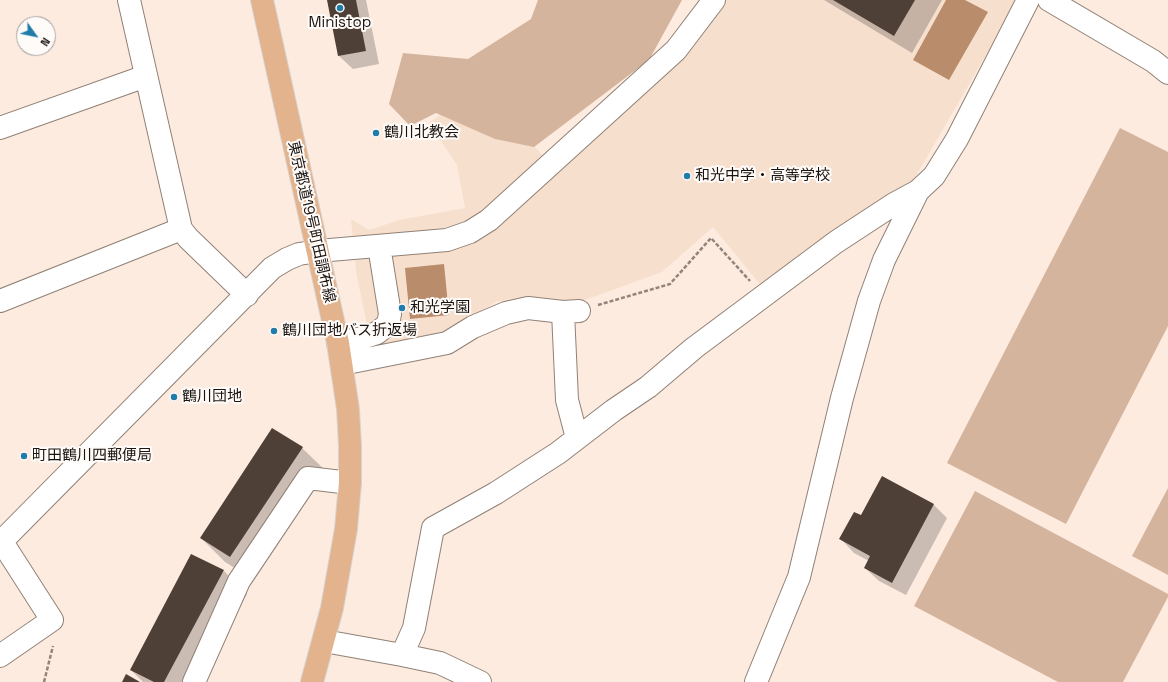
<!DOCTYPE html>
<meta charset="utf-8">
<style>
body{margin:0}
#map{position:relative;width:1168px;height:682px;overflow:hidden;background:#fdebdf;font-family:"Space Grotesk",sans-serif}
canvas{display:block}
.north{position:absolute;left:16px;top:16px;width:40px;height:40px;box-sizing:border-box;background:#fffbf9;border:1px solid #a39f9c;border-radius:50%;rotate:123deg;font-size:11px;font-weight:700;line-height:16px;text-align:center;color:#1a1410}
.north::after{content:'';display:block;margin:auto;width:14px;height:18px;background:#227caa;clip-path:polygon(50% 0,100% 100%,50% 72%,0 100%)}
</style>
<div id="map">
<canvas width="1168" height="682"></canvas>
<div class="north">N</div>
</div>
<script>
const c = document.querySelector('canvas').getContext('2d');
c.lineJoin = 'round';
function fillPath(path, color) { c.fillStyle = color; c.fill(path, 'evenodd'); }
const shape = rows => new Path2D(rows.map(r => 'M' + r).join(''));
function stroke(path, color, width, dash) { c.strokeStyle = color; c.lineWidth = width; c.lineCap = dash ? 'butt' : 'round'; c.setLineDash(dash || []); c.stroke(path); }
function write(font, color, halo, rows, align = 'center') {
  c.font = font + ' "Space Grotesk","Noto Sans JP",sans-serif'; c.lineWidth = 4; c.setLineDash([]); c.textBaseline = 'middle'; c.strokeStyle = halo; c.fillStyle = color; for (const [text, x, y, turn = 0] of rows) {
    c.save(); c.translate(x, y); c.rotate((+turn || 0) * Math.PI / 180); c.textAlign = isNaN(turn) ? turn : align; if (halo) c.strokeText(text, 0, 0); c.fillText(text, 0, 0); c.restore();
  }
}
const built = shape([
 [701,0,1016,0,990,48,909,188,763,288,713,227,662,272,585,300,497,301,443,336,372,349,356,272,351,219,369,230,399,220,465,208,457,165,429,123,464,97,499,107,543,156,670,44]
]);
const green = shape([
 [538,0,682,0,649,60,534,147,495,139,436,113,410,126,389,104,403,53,468,59,531,19],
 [1120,128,1168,152,1168,326,1066,524,947,463],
 [1168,488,1168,575,1132,556],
 [975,491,1168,594,1168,597,1123,682,1058,682,914,606]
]);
const water = shape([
 [946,0,965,0,988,12,949,80,913,60],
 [444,264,449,315,410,319,405,268]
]);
const shadow = shape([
 [328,0,366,0,379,64,353,69,339,56],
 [824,0,942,0,912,53],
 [302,448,326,471,254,580,225,562,201,538],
 [934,505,947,518,906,595,879,581,865,568,869,561,854,553,841,539,861,516],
 [224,571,247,594,200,682,143,682,131,670]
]);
const building = shape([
 [327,0,356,0,366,51,338,56],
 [833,0,915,0,894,36],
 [272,428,303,447,230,557,200,538],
 [882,476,934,504,892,583,864,568,870,556,839,539,854,512,861,515],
 [191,554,224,570,164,682,154,682,130,670],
 [126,674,140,682,122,682]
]);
const path = shape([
 [598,305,670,284,711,238,750,281],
 [44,682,53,646]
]);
const minor = shape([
 [129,0,181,229,188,238,247,295],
 [1049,0,1153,61,1168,73],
 [0,128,146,76],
 [0,301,181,229],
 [563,312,567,400,577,438],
 [338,343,362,338,377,333,388,324,390,314,379,246],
 [342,364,447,343,473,327,506,313,528,308,563,312,579,311],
 [0,543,272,268,287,259,299,254,318,251,447,240,470,232,489,220,676,50,714,0],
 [324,641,402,655,440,663,480,682],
 [402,655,414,628,433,528,496,493,558,453,614,410,648,387,694,348,836,242,894,204,918,191,934,176,957,139,1028,0],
 [0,656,52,620,2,542],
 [194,682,239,581,308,478,350,483],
 [756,682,799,577,842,398,869,301,884,260,918,191]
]);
const major = shape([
 [262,0,338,343,348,409,350,446,350,483,346,529,332,608,312,682]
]);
const markers = [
 [340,8,4,"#227caa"],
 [376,133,4,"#227caa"],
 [687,176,4,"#227caa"],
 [402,308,4,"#227caa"],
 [274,331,4,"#227caa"],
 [174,397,4,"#227caa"],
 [24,456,4,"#227caa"]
];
const poiNames = [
 ["Ministop",340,23,"center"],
 ["鶴川北教会",384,133],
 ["和光中学・高等学校",695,176],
 ["和光学園",410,308],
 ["鶴川団地バス折返場",282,331],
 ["鶴川団地",182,397],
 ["町田鶴川四郵便局",32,456]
];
const streetNames = [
 ["東京都道19号町田調布線",311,222,77]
];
fillPath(built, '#f7dfce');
fillPath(green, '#d5b49d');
fillPath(water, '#b98c6b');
fillPath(shadow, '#0003');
fillPath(building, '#4e4036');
stroke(minor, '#908176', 24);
stroke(major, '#d6d5d4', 24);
stroke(path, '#91847c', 2.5, [4, 2]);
stroke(minor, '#fff', 22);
stroke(major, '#e3b38e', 22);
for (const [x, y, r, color] of markers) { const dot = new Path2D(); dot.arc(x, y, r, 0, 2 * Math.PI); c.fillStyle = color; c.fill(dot); stroke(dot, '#fffbf9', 1.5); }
write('15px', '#1a1410', '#fffbf9', poiNames, 'left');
write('15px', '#1a1410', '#fffbf9', streetNames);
</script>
